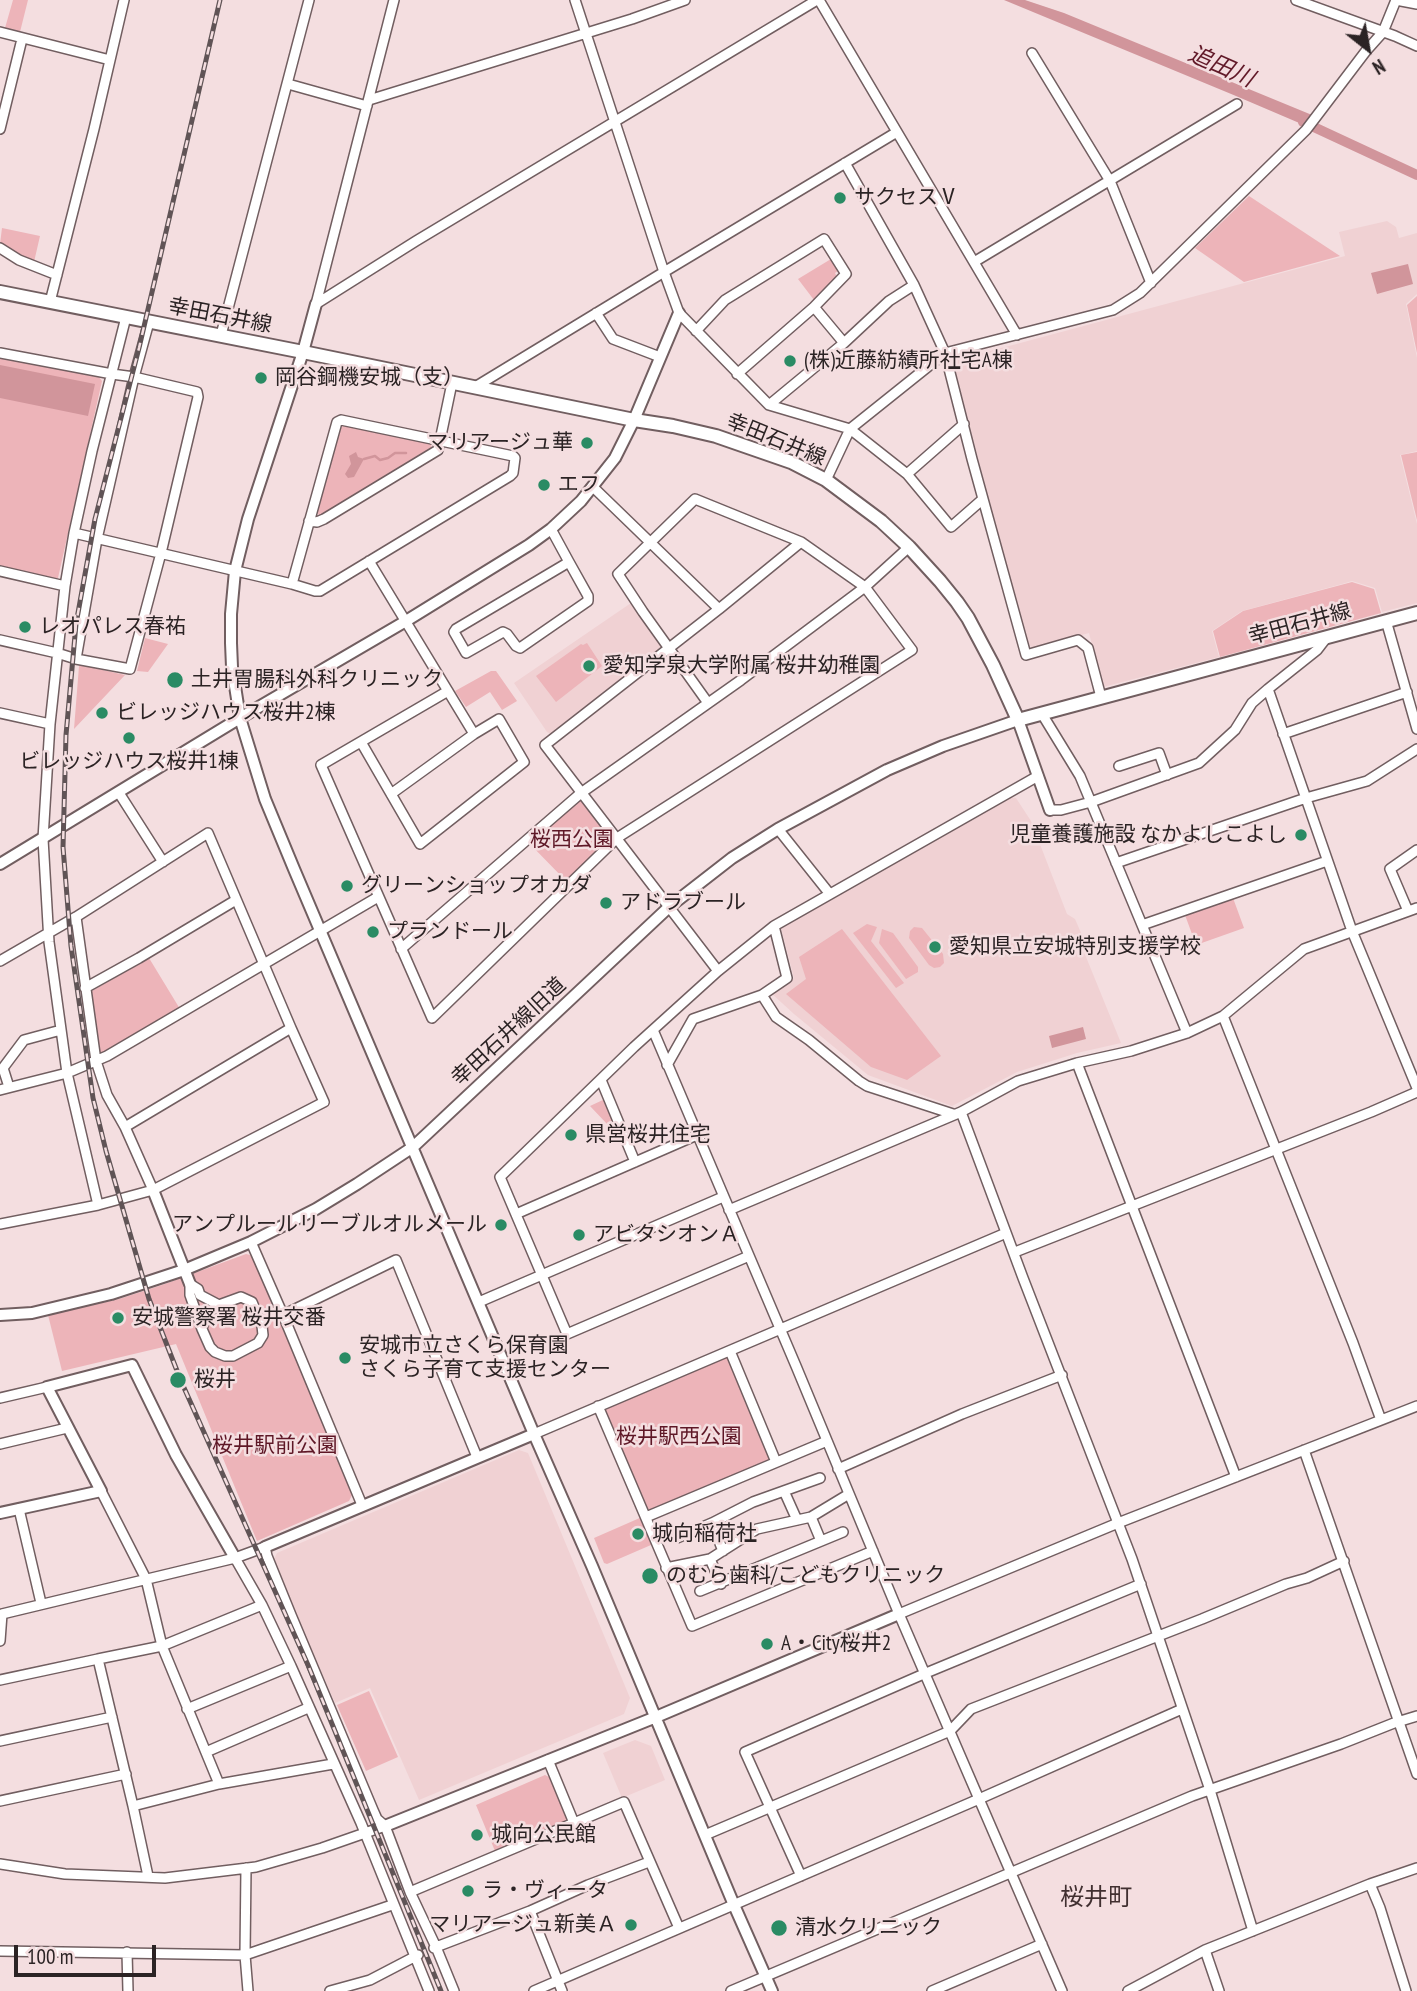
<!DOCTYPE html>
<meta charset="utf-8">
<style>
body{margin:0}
#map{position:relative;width:1417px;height:1991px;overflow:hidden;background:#f4dee0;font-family:"PT Sans Narrow",sans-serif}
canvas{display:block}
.north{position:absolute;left:1333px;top:14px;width:70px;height:70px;-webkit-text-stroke:5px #f4dee0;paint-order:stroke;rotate:149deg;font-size:19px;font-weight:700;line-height:28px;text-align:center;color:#2b2324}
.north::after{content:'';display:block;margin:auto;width:24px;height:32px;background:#2b2324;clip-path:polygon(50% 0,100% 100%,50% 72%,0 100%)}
.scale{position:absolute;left:14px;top:1945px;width:142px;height:32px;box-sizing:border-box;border:4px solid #2b2324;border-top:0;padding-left:9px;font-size:21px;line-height:24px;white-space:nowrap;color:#2b2324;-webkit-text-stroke:5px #f4dee0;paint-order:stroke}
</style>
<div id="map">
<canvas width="1417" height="1991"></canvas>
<div class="north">N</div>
<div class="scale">100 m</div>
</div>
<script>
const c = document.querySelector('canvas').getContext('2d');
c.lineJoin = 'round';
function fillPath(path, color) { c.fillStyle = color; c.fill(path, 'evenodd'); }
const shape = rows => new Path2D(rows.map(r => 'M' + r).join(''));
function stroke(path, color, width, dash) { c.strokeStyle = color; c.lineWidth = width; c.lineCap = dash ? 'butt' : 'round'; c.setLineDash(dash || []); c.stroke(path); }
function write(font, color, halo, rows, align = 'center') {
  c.font = font + ' "PT Sans Narrow","Noto Sans JP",sans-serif'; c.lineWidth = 5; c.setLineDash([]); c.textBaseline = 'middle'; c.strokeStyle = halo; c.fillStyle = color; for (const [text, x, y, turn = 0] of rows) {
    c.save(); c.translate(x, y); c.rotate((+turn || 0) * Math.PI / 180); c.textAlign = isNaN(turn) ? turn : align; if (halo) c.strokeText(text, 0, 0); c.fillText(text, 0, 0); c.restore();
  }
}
const built = shape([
 [1387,221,1396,227,1399,238,1417,233,1417,294,1406,304,1417,358,1417,451,1400,455,1417,524,1417,603,1382,612,1375,588,1352,581,1342,584,1242,611,1212,631,1219,657,1103,687,1089,633,1034,648,1026,644,953,361,1345,256,1339,232],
 [631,603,661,645,661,649,551,734,547,732,514,683],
 [1010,797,1016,798,1031,821,1067,914,1075,919,1085,942,1084,952,1121,1043,1077,1053,1017,1072,952,1106,868,1075,794,1014,771,993,794,978,781,928],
 [519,1450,528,1453,630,1698,624,1714,419,1800,370,1688,335,1703,273,1561,277,1553],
 [635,1740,651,1746,665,1780,622,1798,603,1753]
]);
const green = shape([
 [13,0,28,0,20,32,5,28],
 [1249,196,1340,256,1244,282,1195,248],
 [2,228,40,236,34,262,20,256,0,244],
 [831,259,838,271,835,273,837,277,814,300,798,279],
 [1417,296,1417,353,1407,305],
 [0,357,99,377,102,381,58,578,54,581,0,568],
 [343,426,431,443,432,452,321,517,316,512,338,430],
 [1417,452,1417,520,1401,455],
 [1352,582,1374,589,1381,613,1220,657,1213,631,1243,611],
 [145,638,168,644,148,672,137,671],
 [587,643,602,666,556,702,536,676,581,644,583,645],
 [81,665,125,675,74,729,79,666],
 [491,671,496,671,517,701,502,710,490,692,466,707,455,691],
 [583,800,613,837,566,881,528,842,576,801],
 [1233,898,1244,928,1196,945,1185,915],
 [867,924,877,927,871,941,904,983,896,988,853,933],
 [914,927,922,928,943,954,944,963,940,967,934,968,929,965,909,938,910,931],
 [842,929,941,1056,907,1080,871,1067,786,994,806,979,799,957],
 [882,929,893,933,918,967,918,972,906,979,879,943],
 [149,958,180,1009,100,1057,90,992],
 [605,1099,614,1120,607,1124,590,1106],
 [246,1254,250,1255,254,1259,352,1495,349,1501,257,1541,176,1344,62,1371,48,1315,119,1299,162,1285],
 [724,1356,729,1358,771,1456,767,1462,651,1511,647,1508,605,1410,608,1406],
 [642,1517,652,1542,651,1545,607,1564,604,1563,594,1538],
 [369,1691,398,1757,366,1771,337,1705],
 [545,1775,551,1778,567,1818,565,1824,495,1851,476,1805]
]);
const water = shape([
 [1004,0,1025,0,1064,13,1312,115,1304,125,1236,96],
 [1408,264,1413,284,1377,294,1371,273],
 [0,365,95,384,88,416,0,398],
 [356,452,358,457,364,459,354,477,348,478,345,474,351,464,349,456],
 [1083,1027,1086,1039,1052,1048,1049,1036]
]);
const stream = shape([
 [364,459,375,456,380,460,388,458,395,453,406,453]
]);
const canal = shape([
 [1303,122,1417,175]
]);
const minorTunnel = shape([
 [419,1954,434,1948]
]);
const minor = shape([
 [575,0,664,272,679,313,769,405,850,429,907,474,951,527,983,499],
 [819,0,1017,335],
 [1296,0,1395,36,1417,46],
 [1396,0,1417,4],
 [0,32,110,60],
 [1032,53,1110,181,1151,283],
 [288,84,367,106],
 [369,100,632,19,685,0],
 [0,129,22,39],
 [845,163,914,285,945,353,972,459,1026,655,1078,640,1088,648,1101,697],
 [0,248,19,260,57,275],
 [974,262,1237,104],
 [50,302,94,129,124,0],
 [316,304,416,241,817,0],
 [316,304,394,0],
 [814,307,844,343],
 [596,313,613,339,660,357],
 [696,331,725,300,824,239,846,274,814,307,737,374],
 [221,335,309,0],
 [0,353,112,374,134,377,197,392,198,397,161,553,130,669,76,659,97,539,134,377,149,322],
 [475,387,664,272,897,132],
 [769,405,844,343,889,301,914,285],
 [907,474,964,424],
 [826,480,850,429,945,353,1113,310,1140,293,1306,130,1366,51,1383,32,1396,0],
 [593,487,719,609,545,745,718,971,774,926],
 [309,521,317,522,324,519,438,450,452,383],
 [551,529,569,562,588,596,588,601,520,648,516,646,507,634,503,632,466,653,454,632,456,629,569,562],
 [74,533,292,584,315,591,320,591,510,476,513,473,515,458,513,456,341,420,337,422,292,584],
 [369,561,474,734],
 [0,571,65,586],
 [719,609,801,542],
 [1387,624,1417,729],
 [0,640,57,653,76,659],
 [1268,689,1352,931,1417,1088],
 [448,691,321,765,432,1018,617,838,912,650,865,587,801,542,695,499,618,574,643,612,708,703],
 [0,713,50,724],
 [1042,714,1080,776,1187,1033],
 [1283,734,1407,692],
 [361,742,420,844,524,762,499,719,474,734,391,794],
 [1119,766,1159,753,1167,775],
 [119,793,163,862],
 [1050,810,1061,810,1091,802,1199,763,1235,730,1252,703,1268,689,1317,650,1327,637],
 [778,829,829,893],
 [1116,863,1306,798,1367,781,1417,749],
 [1408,911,1390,869,1417,850],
 [1142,925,1327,861],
 [401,949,581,793,741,680,865,587,909,547],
 [0,961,76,917],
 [718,971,634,1047,500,1177,567,1334,749,1256],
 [85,988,139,958,236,900],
 [762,995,776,1017,809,1040,859,1081,867,1086,953,1114],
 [1223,1016,1353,1343,1381,1420],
 [653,1030,796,1366,899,1614,1062,1991],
 [1077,1063,1236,1477],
 [667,1065,693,1019,762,995,787,978,774,926,1038,776],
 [601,1080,635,1162],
 [9,1087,3,1068,24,1040,61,1030],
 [0,1090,67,1073,107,1056,378,897],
 [961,1112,1023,1278,1132,1559,1210,1790,1253,1931],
 [125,1127,291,1028,208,833,76,917,96,1061,107,1095,125,1127,153,1190],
 [98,1205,67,1073,49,942,43,839,50,724,65,586,74,533,92,451,126,317],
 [729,1210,961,1112,1018,1081,1077,1063,1131,1051,1187,1033,1223,1016,1304,949,1417,908],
 [516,1214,697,1135],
 [0,1224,98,1205,153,1190,324,1102,291,1028],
 [251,1242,283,1315,362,1505],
 [1015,1252,1371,1112,1417,1092],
 [190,1284,198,1289,200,1295,219,1305,241,1297,252,1302,262,1326,263,1335,258,1343,233,1356,225,1356,215,1352,210,1347,202,1329,190,1295,190,1284],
 [479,1302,723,1197],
 [283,1315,396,1260,477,1457],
 [202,1328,208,1313,219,1305],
 [730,1351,776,1462],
 [0,1398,47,1387],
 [598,1406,692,1626,873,1551],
 [534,1434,1006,1233],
 [0,1444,67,1428],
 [1304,1450,1417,1774],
 [838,1469,962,1414,1062,1375],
 [101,1491,146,1579,162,1646,219,1784],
 [784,1491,797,1520],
 [19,1509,41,1603],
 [646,1517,827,1441],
 [811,1517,821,1541],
 [712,1523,723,1551],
 [677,1538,712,1523,753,1502,820,1478],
 [235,1558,265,1547,267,1556,291,1615,373,1810,377,1819,385,1826,410,1892,436,1947,530,1911,588,1885,649,1862],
 [710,1559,721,1584],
 [666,1568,710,1559,757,1529,811,1517,849,1494],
 [700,1591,843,1532],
 [899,1614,1118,1523,1417,1406],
 [0,1641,2,1614,235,1558,262,1605,291,1666,361,1823,429,1991],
 [98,1659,162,1646,262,1605],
 [0,1680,98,1659,133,1806,148,1876],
 [187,1709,291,1666],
 [0,1741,112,1717],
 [206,1752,308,1708],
 [548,1760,574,1823],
 [0,1801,126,1774],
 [133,1806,219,1784,333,1764],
 [705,1835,950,1731,971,1709,1202,1619,1286,1584,1307,1578,1344,1561],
 [0,1864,65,1874,165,1878,256,1867,322,1848,385,1826],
 [246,1868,245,1955,248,1991],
 [801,1876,745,1752,926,1673,1141,1584],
 [1370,1884,1380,1908,1406,1991],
 [410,1892,624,1802,679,1928],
 [530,1911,562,1991],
 [434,1948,436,1947,454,1991],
 [1205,1950,1219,1991],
 [0,1951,245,1955,392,1905],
 [127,1952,128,1991],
 [330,1991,370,1980,418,1955],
 [534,1991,979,1799,1182,1709],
 [731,1991,1192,1796,1341,1744,1394,1723,1417,1716],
 [932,1991,1042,1944],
 [1128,1991,1205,1950,1370,1884,1417,1868]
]);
const tertiary = shape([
 [316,304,303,352,248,519,235,571,231,614,231,643,232,667,240,718,265,799,294,869,534,1434,592,1566,734,1905,772,1991],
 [0,864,240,718,406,621,529,545,551,529,581,501,615,458,634,420,679,313],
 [153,1190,190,1284],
 [0,1315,32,1313,111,1294,184,1270,251,1242,316,1209,357,1184,413,1147,669,907,732,858,778,829,887,770,943,746,1018,720,1050,810],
 [0,1513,101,1491,47,1387,132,1365,176,1455,235,1558],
 [265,1547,534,1434],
 [385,1826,656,1717,899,1614]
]);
const secondary = shape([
 [0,292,303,352,634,420,673,426,716,436,791,462,826,480,881,521,909,547,940,581,957,602,968,618,993,665,1018,720,1417,613]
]);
const rail = shape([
 [220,0,139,348,95,519,76,624,66,735,63,847,71,946,93,1098,106,1151,149,1299,181,1381,308,1665,441,1991]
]);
const markers = [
 [840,198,7,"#2a8b64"],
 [790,361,7,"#2a8b64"],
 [261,378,7,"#2a8b64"],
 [587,443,7,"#2a8b64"],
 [544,485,7,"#2a8b64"],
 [25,627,7,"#2a8b64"],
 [589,666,7,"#2a8b64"],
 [175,680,9,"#2a8b64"],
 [102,713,7,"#2a8b64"],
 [129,738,7,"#2a8b64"],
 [1301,835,7,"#2a8b64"],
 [347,886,7,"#2a8b64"],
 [606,903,7,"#2a8b64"],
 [373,932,7,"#2a8b64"],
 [935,947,7,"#2a8b64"],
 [571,1135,7,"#2a8b64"],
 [501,1225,7,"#2a8b64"],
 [579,1235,7,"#2a8b64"],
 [118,1318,7,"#2a8b64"],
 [345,1358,7,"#2a8b64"],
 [178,1380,9,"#2a8b64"],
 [638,1534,7,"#2a8b64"],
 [650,1576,9,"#2a8b64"],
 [767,1644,7,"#2a8b64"],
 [477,1835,7,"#2a8b64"],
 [468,1891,7,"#2a8b64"],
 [631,1925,7,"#2a8b64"],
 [779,1928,9,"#2a8b64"]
];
const poiNames = [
 ["サクセスⅤ",854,198],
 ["(株)近藤紡績所社宅A棟",804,361],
 ["岡谷鋼機安城（支）",275,378],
 ["マリアージュ華",573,443,"right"],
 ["エフ",558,485],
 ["レオパレス春祐",39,627],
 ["愛知学泉大学附属 桜井幼稚園",603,666],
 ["土井胃腸科外科クリニック",191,680],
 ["ビレッジハウス桜井2棟",116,713],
 ["ビレッジハウス桜井1棟",129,762,"center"],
 ["児童養護施設 なかよしこよし",1287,835,"right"],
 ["グリーンショップオカダ",361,886],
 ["アドラブール",620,903],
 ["プランドール",387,932],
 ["愛知県立安城特別支援学校",949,947],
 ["県営桜井住宅",585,1135],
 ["アンプルールリーブルオルメール",487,1225,"right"],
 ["アビタシオンＡ",593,1235],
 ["安城警察署 桜井交番",132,1318],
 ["安城市立さくら保育園",359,1346],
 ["さくら子育て支援センター",359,1370],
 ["桜井",194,1380],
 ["城向稲荷社",652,1534],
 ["のむら歯科/こどもクリニック",666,1576],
 ["A・City桜井2",781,1644],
 ["城向公民館",491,1835],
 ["ラ・ヴィータ",482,1891],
 ["マリアージュ新美Ａ",617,1925,"right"],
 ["清水クリニック",795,1928]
];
const streetNames = [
 ["幸田石井線",220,316,11],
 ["幸田石井線",776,440,22],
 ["幸田石井線",1300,624,-15],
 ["幸田石井線旧道",509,1032,-43]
];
const parkNames = [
 ["桜西公園",572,840],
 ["桜井駅西公園",679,1437],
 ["桜井駅前公園",275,1446]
];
const waterNames = [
 ["追田川",1221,67,24]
];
const quarterNames = [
 ["桜井町",1096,1898]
];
fillPath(built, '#f0d1d3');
fillPath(green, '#edb4b9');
fillPath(water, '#d1959b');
stroke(stream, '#d1959b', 2.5);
stroke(canal, '#d1959b', 10);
stroke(minorTunnel, '#ccb9ba', 9, [9, 4.5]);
stroke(minor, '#715e60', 12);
stroke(tertiary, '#715e60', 14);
stroke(secondary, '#715e60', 16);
stroke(minor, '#fff', 9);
stroke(tertiary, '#fff', 10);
stroke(secondary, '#fff', 12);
stroke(rail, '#605456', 5);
stroke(rail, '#f4dee0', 2.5, [8]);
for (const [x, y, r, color] of markers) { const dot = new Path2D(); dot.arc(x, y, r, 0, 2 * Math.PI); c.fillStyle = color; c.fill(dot); stroke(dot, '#f4dee0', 2.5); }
write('21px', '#2b2324', '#f4dee0', poiNames, 'left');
write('21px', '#2b2324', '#f4dee0', streetNames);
write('21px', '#5e1726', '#f4dee0', parkNames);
write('italic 23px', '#611928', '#f4dee0', waterNames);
write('24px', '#413031', '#f4dee0', quarterNames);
</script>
